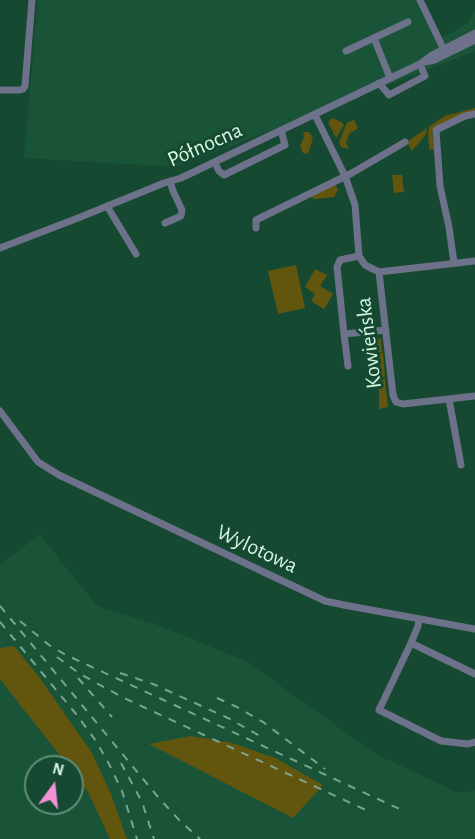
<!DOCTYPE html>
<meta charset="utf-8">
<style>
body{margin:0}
#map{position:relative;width:475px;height:839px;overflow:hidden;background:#164931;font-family:"Alegreya Sans",sans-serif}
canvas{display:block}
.north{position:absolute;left:24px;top:755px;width:60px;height:60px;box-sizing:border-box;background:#164931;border:2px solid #628e78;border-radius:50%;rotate:15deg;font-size:16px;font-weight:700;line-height:24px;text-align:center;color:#d5f6e2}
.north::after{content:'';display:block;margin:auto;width:21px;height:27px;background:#f391d5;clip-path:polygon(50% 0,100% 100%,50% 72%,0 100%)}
</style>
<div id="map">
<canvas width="475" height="839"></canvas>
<div class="north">N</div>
</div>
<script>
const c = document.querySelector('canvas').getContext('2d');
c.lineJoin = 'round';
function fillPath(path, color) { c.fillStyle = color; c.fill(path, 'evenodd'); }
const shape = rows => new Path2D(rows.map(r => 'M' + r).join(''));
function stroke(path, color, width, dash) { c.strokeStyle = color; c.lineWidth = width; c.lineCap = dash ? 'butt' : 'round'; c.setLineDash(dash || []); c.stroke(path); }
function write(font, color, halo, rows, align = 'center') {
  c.font = font + ' "Alegreya Sans",sans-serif'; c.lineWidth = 6; c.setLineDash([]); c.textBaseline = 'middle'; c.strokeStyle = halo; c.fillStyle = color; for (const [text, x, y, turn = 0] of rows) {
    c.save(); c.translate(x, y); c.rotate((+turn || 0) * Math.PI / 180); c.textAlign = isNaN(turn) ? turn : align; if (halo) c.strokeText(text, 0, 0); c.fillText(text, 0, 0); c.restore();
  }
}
const built = shape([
 [38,0,416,0,437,41,469,22,475,9,475,51,177,167,24,158],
 [40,535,97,606,155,624,246,661,376,754,459,793,475,790,475,839,0,839,0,564],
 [36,767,72,767,72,803,36,803]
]);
const green = shape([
 [475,108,475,114,440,127,432,132,434,150,429,149,428,132,430,126,445,116],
 [332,118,341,122,344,125,336,138,328,122],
 [354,120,358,128,349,134,346,143,349,149,341,147,339,142,344,130,347,123],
 [427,128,426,134,412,151,407,142],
 [303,132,309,132,313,138,308,154,303,153,300,146,304,137],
 [392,175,402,175,404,192,394,193],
 [335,183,338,190,334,197,316,199,308,196],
 [296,265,305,308,278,314,268,271],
 [315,269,327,275,320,286,333,294,324,309,311,301,315,294,305,287],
 [379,338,381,339,382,352,379,353,383,353,385,377,380,378,376,344],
 [385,379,388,407,379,409,379,380],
 [14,646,39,677,92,753,111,794,127,839,110,839,88,792,72,771,72,767,69,767,0,679,0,648],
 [191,736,232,743,275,758,323,785,293,818,149,744]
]);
const minor = shape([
 [420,0,445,52],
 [374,38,390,78],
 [346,51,408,22],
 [425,62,434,60,475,40],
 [379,83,389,95,425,76,420,64],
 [0,90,20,90,23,89,25,86,32,0],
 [315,115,345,176,355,205,359,256,365,265,379,272,475,261],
 [215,163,219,171,224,175,285,145,281,130],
 [107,206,136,254],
 [165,223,181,216,182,210,173,191,170,181],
 [256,228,256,220,352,173,405,142],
 [0,248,78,218,164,183,181,178,420,64,432,55,475,33],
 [454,263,449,227,440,186,436,130,465,116,475,114],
 [379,272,393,395,396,402,403,404,475,396],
 [344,334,337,267,340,260,359,256],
 [348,366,344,334,386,330],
 [449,399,461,465],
 [0,411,38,462,59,475,325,601,344,605,475,629],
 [419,619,418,626,411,643,379,710,441,741,468,744,475,742],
 [411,643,475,674]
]);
const rail = shape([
 [0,606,158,797,180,821,200,839],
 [20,621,49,645,66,655,406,812],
 [0,622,76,714,96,741,109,764,122,791,137,839],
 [57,657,80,674,124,698,368,811],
 [120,673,153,684,230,719,265,739],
 [78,678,112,717],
 [217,698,237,707,263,722,325,769],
 [121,763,142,802,154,839]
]);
const streetNames = [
 ["Północna",205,145,-24],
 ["Kowieńska",369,343,-97],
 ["Wylotowa",257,549,25]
];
fillPath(built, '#195438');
fillPath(green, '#62560e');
stroke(minor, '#6d7189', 7);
stroke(rail, '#7aa48e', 2, [8, 8]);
write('22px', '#d5f6e2', '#164931', streetNames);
</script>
